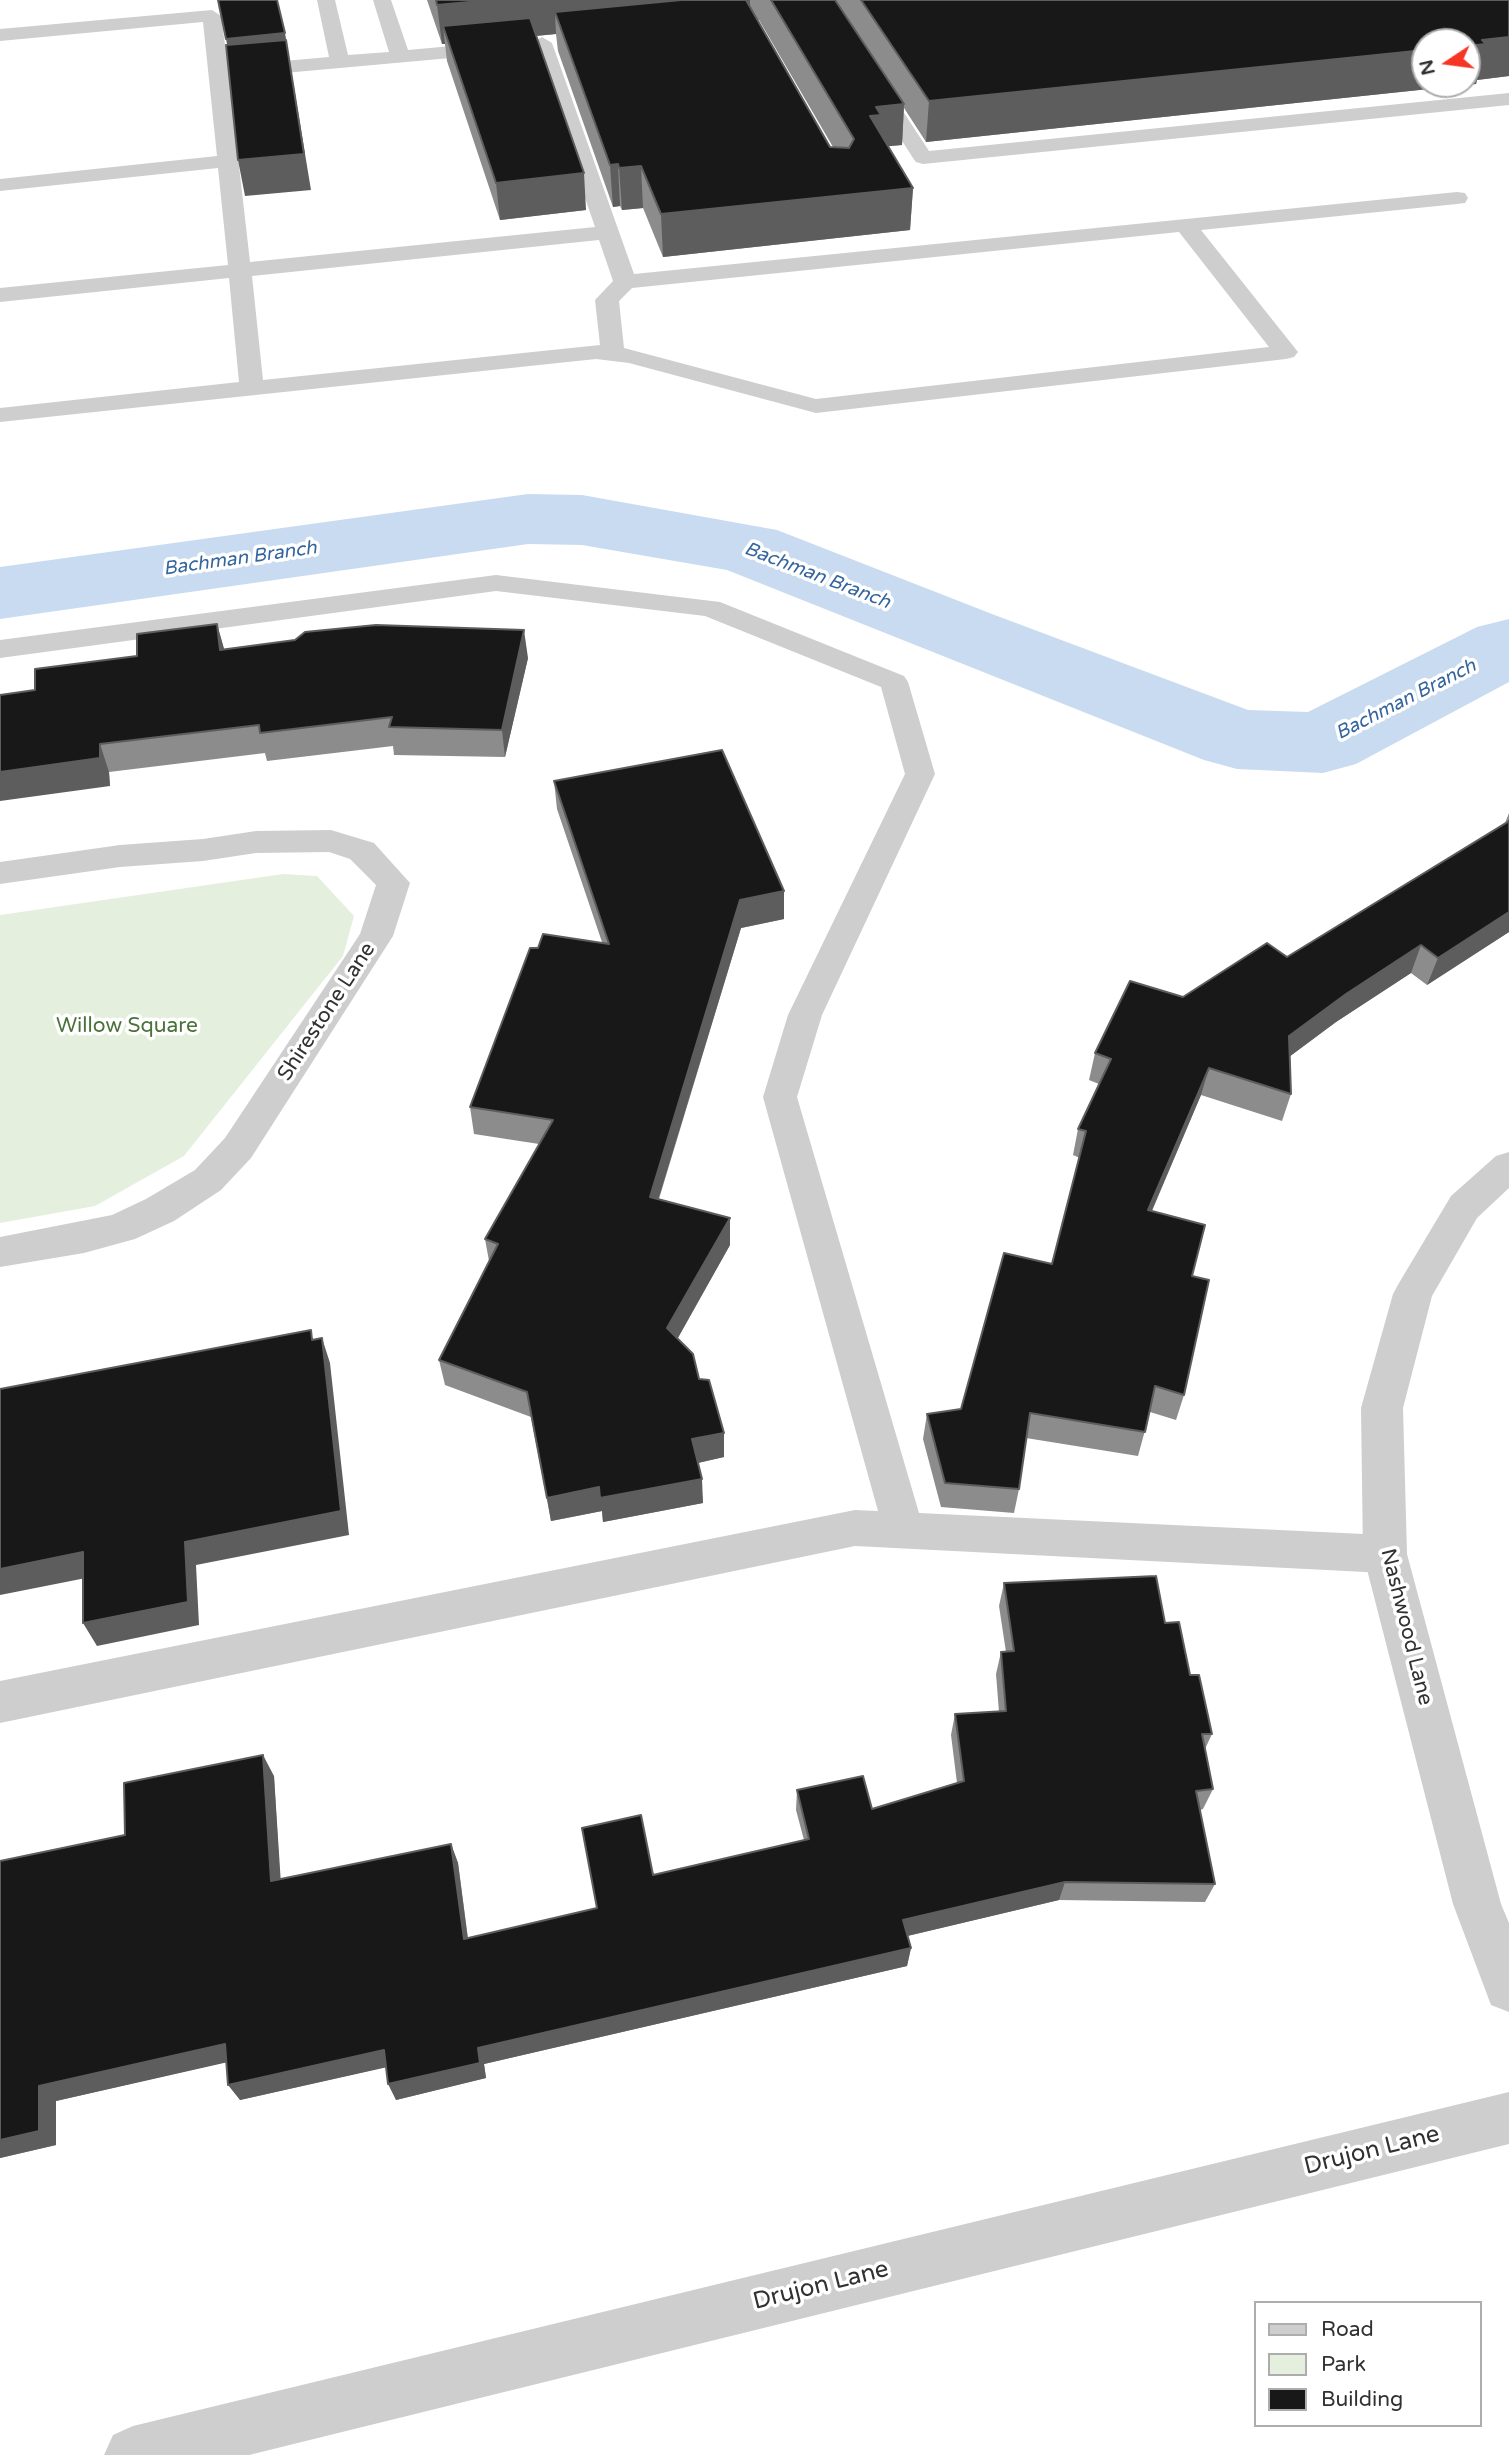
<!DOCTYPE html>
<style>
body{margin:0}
#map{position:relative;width:1509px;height:2455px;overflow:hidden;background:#fff;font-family:"Varela Round",sans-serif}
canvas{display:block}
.legend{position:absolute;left:1254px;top:2301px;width:228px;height:126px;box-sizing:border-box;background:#fff;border:2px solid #adadad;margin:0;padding:9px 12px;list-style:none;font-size:21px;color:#313131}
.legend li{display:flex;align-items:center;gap:14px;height:35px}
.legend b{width:35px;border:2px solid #adadad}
.north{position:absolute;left:1411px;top:28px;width:70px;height:70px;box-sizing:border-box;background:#fff;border:2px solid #adadad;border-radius:50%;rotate:257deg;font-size:19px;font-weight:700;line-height:28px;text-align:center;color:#313131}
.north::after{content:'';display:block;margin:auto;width:24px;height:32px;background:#f73524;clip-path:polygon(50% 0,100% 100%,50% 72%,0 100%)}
</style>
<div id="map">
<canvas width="1509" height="2455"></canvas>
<ul class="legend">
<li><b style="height:9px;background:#cecece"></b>Road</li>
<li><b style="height:19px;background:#e5efde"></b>Park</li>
<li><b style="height:19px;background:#181818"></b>Building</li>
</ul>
<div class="north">N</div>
</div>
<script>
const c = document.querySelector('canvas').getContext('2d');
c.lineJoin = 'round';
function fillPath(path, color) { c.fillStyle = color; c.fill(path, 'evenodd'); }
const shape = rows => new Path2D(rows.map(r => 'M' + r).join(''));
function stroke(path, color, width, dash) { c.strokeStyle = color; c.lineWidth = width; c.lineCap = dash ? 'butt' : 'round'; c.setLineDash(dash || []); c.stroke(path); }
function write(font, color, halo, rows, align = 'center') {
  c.font = font + ' "Varela Round",sans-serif'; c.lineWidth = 7; c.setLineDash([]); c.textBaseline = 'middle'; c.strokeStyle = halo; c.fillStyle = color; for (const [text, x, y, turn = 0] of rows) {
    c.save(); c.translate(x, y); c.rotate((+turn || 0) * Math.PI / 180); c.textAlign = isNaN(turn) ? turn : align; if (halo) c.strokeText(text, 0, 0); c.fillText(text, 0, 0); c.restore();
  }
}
const green = shape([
 [283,874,317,876,354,916,343,956,184,1156,95,1206,0,1223,0,915]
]);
const river = shape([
 [528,494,582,495,777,530,992,614,1248,710,1308,712,1477,627,1509,619,1509,682,1356,764,1323,773,1237,769,1204,760,727,570,582,545,528,544,0,619,0,567,528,494]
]);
const service = shape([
 [317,0,335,0,348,55,389,52,373,0,391,0,408,50,495,42,505,48,495,54,229,78,250,262,595,227,532,43,542,37,552,43,634,274,1457,192,1465,193,1468,198,1465,203,1457,204,1201,230,1298,352,1294,357,1286,359,816,413,629,363,596,359,0,422,0,408,239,382,229,278,0,302,0,288,228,265,218,168,0,191,0,179,217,156,203,22,0,41,0,29,212,10,221,16,228,66,329,57,317,0],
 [1179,232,1269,347,816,399,624,348,619,301,632,288,1179,232],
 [599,240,613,281,595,300,600,345,263,380,252,276,599,240],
 [812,0,830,0,929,151,1509,93,1509,105,923,164,916,162,913,158,812,0],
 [496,575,720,602,904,676,908,682,935,774,822,1015,797,1097,919,1513,1385,1535,1400,1541,1406,1554,1400,1567,1385,1573,855,1546,0,1723,0,1681,855,1510,878,1511,763,1097,788,1015,905,774,881,687,705,616,496,591,0,658,0,640,496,575]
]);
const minor = shape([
 [331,830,374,843,410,883,393,936,251,1158,221,1190,174,1221,135,1239,84,1253,0,1267,0,1237,112,1215,146,1199,195,1170,225,1138,360,934,376,885,350,859,329,852,256,853,203,861,120,867,0,884,0,862,120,845,203,839,256,831,331,830],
 [1509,1152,1509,1188,1477,1218,1432,1296,1403,1408,1407,1554,1501,1904,1509,1923,1509,2012,1491,2005,1453,1904,1363,1554,1361,1408,1393,1294,1399,1283,1451,1196,1496,1156,1509,1152],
 [1509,2092,1509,2144,249,2455,104,2455,113,2435,133,2426,1509,2092]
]);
const wall = shape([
 [427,0,1509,0,1509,76,1477,80,1476,84,926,142,904,108,902,145,888,146,913,188,910,230,663,257,643,208,622,210,620,206,613,207,558,51,556,34,536,36,586,210,500,220,447,61,445,44,442,44],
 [756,19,759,20,833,147,830,147],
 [217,624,224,650,528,658,505,757,394,755,393,746,267,761,265,753,109,772,110,786,35,690,137,656],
 [554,781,784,891,784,919,741,928,659,1199,730,1245,677,1339,699,1379,724,1457,698,1463,703,1503,603,1522,602,1511,551,1521,531,1417,445,1385,439,1360,489,1261,485,1239,539,1144,474,1134,470,1107,538,948,602,942,557,809],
 [1509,813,1509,932,1427,985,1411,973,1336,1022,1290,1056,1291,1094,1282,1121,1201,1095,1152,1211,1192,1276,1184,1395,1176,1420,1150,1412,1138,1456,1026,1438,1019,1489,1014,1513,941,1507,923,1439,927,1414,961,1409,1052,1264,1080,1158,1073,1155,1078,1129,1099,1084,1089,1080,1095,1053,1183,997,1287,957,1505,823],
 [1004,1583,1165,1623,1190,1675,1212,1734,1205,1749,1213,1789,1203,1809,1200,1810,1215,1884,1205,1902,1059,1900,907,1936,911,1948,907,1966,484,2064,486,2078,396,2100,386,2067,240,2100,226,2062,56,2101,56,2145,0,2158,0,1861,125,1835,274,1776,280,1879,451,1844,458,1863,468,1938,597,1908,653,1875,804,1840,796,1810,797,1790,872,1809,957,1783,951,1735,955,1714,999,1712,996,1674,1001,1652,1006,1652,999,1606]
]);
const shadedWall = shape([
 [491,0,750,0,750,16,555,12,556,34,449,44,443,26,445,44,442,44,437,5],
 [285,33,311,190,245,196,238,160,231,63,226,39],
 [1509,37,1509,76,1477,80,1476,84,926,142,929,101,1425,50,1425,84,1467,84,1467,46,1482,40],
 [904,104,902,145,880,147,870,116,876,107],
 [618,164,620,206,613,207,610,165],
 [641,166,643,208,622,210,619,168],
 [584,173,586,210,500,220,496,183],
 [913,188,910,230,663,257,661,214],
 [217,624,225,652,220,650],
 [524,630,528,658,505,757,502,730],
 [100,744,109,772,110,786,0,801,0,772],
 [784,891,784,919,741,928,651,1223,650,1197,740,900],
 [1509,912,1509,932,1427,985,1438,958],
 [1421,945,1411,973,1336,1022,1281,1063,1289,1036,1346,994],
 [1209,1068,1201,1095,1141,1236,1148,1210],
 [730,1218,730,1245,669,1354,667,1328],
 [322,1338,330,1363,349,1535,196,1565,199,1625,97,1646,83,1623,185,1542],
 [724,1433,724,1457,693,1464,692,1439],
 [702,1479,703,1503,603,1522,602,1511,551,1521,547,1498,599,1487],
 [83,1552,96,1576,0,1595,0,1569],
 [263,1755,274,1776,282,1900,271,1881],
 [451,1844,458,1863,470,1956,464,1939],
 [1065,1882,1059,1900,899,1938,903,1920],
 [911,1948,907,1966,484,2064,486,2078,396,2100,388,2084,478,2048],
 [225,2044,237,2060,56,2101,56,2145,0,2158,0,2140,39,2086],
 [384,2050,392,2066,240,2100,228,2085]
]);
const building = shape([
 [218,0,277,0,285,33,226,39,218,0],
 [436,0,491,0,437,5,436,0],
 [681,0,746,0,830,147,849,148,854,139,771,0,835,0,904,104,876,107,881,115,870,116,913,188,661,214,641,166,619,168,618,164,610,165,555,12,681,0],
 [861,0,1509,0,1509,37,1482,40,1486,44,1467,46,1467,42,1425,42,1425,50,929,101,861,0],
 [530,18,584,173,496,183,443,26,530,18],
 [286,40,304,154,238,160,226,45,286,40],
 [217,624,220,650,295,640,305,632,376,625,524,630,502,730,389,727,392,717,260,733,259,725,100,744,100,758,0,772,0,695,35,690,35,669,137,656,137,634,217,624],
 [722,750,784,891,740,900,650,1197,730,1218,667,1328,693,1354,699,1379,709,1380,724,1433,692,1439,702,1479,600,1498,599,1487,547,1498,527,1392,439,1360,498,1244,485,1239,553,1120,470,1107,530,948,538,948,543,934,609,944,554,781,722,750],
 [1509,821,1509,912,1438,958,1421,945,1346,994,1289,1036,1291,1094,1209,1068,1148,1210,1205,1225,1192,1276,1209,1280,1184,1395,1155,1386,1145,1432,1030,1413,1019,1489,945,1483,927,1414,961,1409,1004,1253,1052,1264,1086,1131,1078,1129,1111,1059,1095,1053,1130,981,1183,997,1267,943,1287,957,1509,821],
 [311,1330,312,1340,322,1338,341,1511,185,1542,188,1602,83,1623,83,1552,0,1569,0,1389,311,1330],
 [1156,1576,1165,1623,1179,1622,1190,1675,1199,1675,1212,1734,1202,1734,1213,1789,1196,1791,1215,1884,1065,1882,903,1920,911,1948,478,2048,480,2063,388,2084,384,2050,228,2085,225,2044,39,2086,39,2131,0,2140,0,1861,125,1835,124,1783,263,1755,271,1881,451,1844,464,1939,597,1908,582,1828,641,1815,653,1875,809,1839,797,1790,863,1776,872,1809,964,1781,955,1714,1006,1711,1001,1652,1014,1651,1004,1583,1156,1576]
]);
const farWaternames = [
 ["Bachman Branch",240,559,-8],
 ["Bachman Branch",817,576,21],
 ["Bachman Branch",1406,700,-27]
];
const streetNames = [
 ["Shirestone Lane",327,1012,-57],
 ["Nashwood Lane",1406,1627,76]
];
const parkNames = [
 ["Willow Square",127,1026]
];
const nearStreetnames = [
 ["Drujon Lane",1372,2151,-14],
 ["Drujon Lane",821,2286,-14]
];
fillPath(green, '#e5efde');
fillPath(river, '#c9dbf0');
fillPath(service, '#cecece');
fillPath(minor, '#cecece');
fillPath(wall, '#8c8c8c');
fillPath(shadedWall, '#5d5d5d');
fillPath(building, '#181818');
stroke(building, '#5d5d5d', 2);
write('italic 19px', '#35659d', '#fff', farWaternames);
write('21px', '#313131', '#fff', streetNames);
write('21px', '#4b7239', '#fff', parkNames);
write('24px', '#313131', '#fff', nearStreetnames);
</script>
